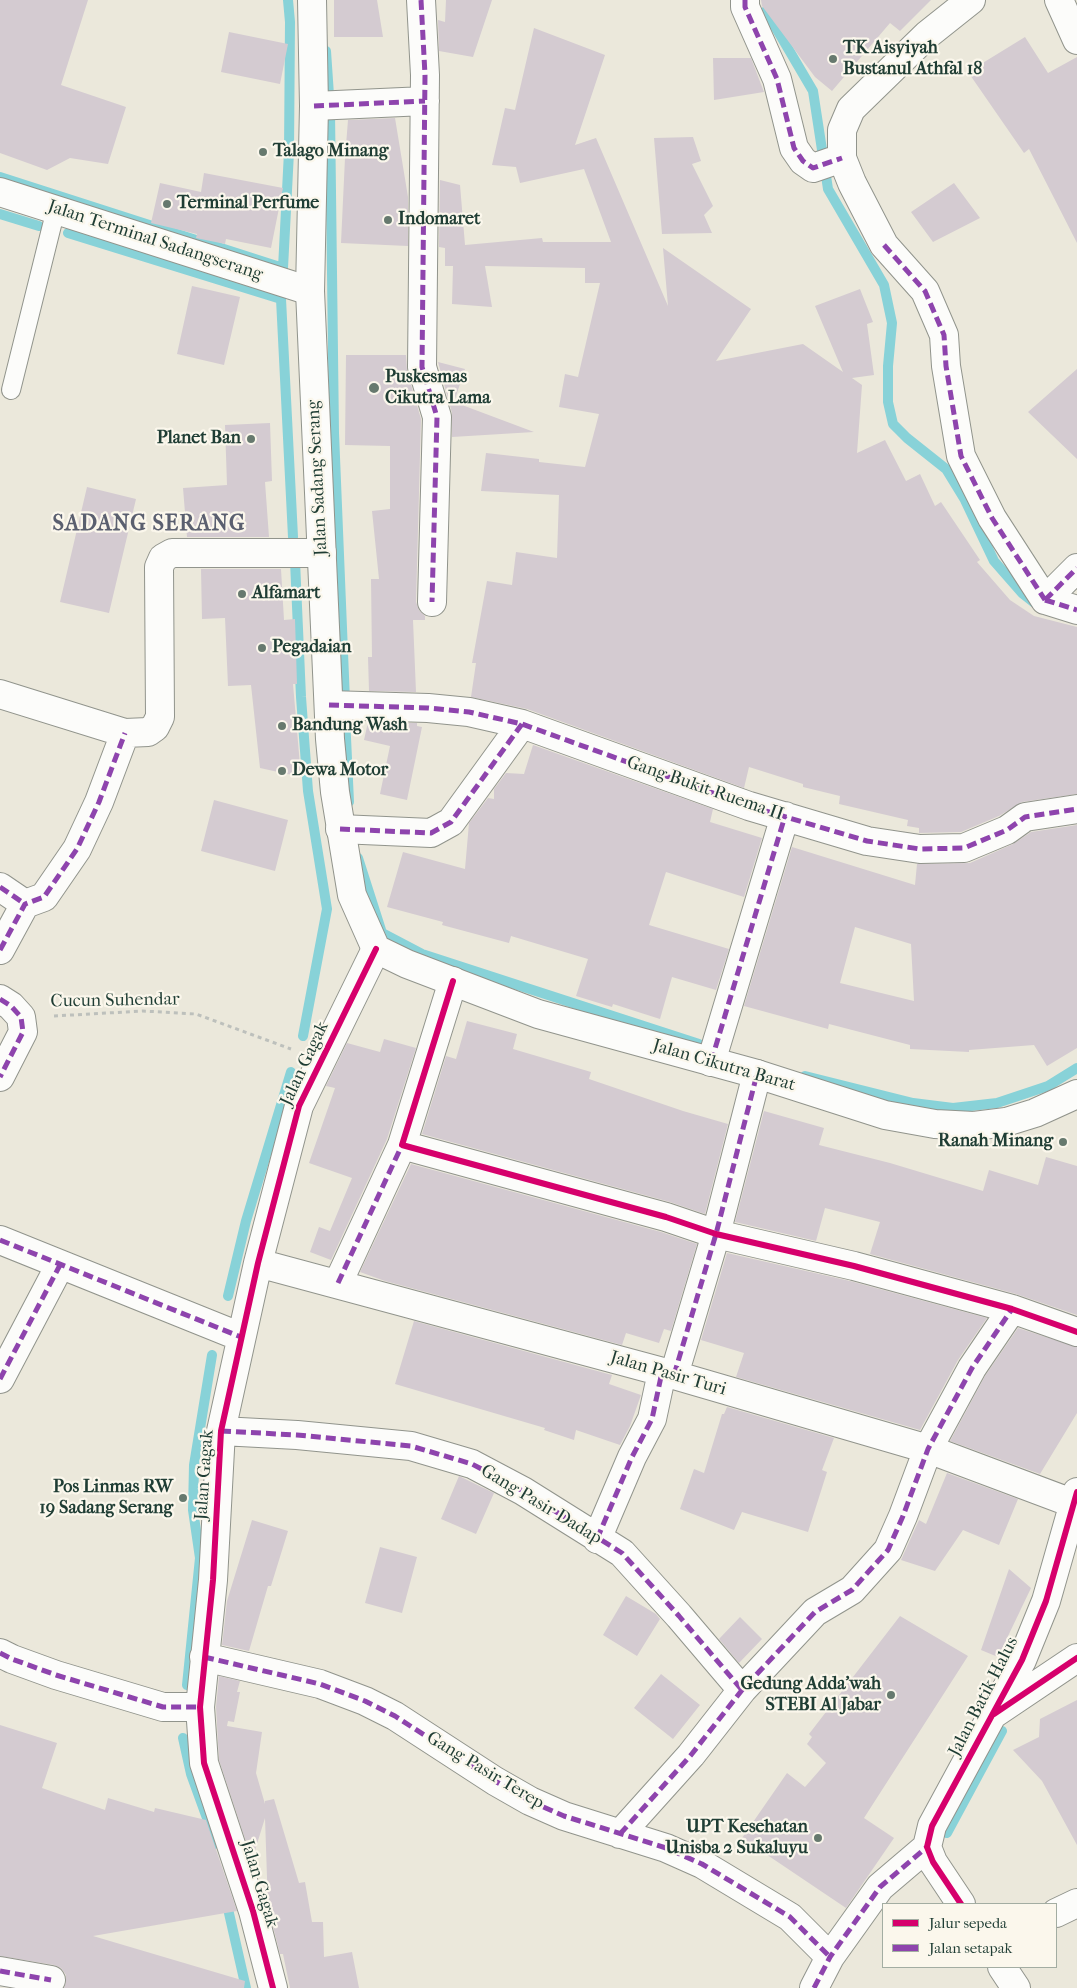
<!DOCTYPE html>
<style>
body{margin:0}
#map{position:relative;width:1077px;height:1988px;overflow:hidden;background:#ebe8db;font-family:"IM FELL French Canon",serif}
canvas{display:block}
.legend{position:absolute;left:882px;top:1903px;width:175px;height:65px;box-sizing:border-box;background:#fbf7ec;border:1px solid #a3ada2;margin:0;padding:6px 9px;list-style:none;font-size:15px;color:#1f3d34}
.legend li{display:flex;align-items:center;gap:10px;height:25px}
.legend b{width:25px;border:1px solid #a3ada2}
</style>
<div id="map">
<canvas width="1077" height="1988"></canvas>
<ul class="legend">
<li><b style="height:6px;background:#d6006c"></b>Jalur sepeda</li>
<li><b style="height:6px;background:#8e44ad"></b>Jalan setapak</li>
</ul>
</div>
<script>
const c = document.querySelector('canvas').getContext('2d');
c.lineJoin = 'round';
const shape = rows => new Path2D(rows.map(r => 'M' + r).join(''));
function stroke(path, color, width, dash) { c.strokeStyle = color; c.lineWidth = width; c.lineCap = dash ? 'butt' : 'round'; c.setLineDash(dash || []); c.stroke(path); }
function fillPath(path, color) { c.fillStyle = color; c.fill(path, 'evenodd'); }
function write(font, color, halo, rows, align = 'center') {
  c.font = font + ' "IM FELL French Canon",serif'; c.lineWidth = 4.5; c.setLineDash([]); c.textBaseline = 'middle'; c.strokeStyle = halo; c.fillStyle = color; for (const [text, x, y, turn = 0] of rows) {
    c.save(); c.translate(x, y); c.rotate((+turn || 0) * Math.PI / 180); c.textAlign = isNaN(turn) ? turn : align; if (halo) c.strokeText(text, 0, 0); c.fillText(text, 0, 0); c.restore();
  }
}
const stream = shape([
 [775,0,766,11,813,91,828,189,884,285,892,323,888,366,888,402,893,424,907,438,946,469,965,500,994,561,1022,593,1036,604],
 [326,51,329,95],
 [330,112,334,433,345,701],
 [0,177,283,268,289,152,290,22,288,0],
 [0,214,39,226],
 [68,233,281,299,293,537],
 [295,561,301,697,308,791,327,909,303,1036],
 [345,716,349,802],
 [358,858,382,933,422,954,699,1044],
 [805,1076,913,1103,953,1108,997,1103,1048,1086,1077,1068],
 [228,1296,246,1221,291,1072],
 [187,1685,200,1558,193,1510,194,1465,212,1355],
 [183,1738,191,1774,207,1818,213,1845],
 [947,1833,1002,1731],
 [226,1900,246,1988]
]);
const building = shape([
 [0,0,88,0,61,85,126,107,108,164,70,158,47,170,0,153],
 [334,0,377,0,383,37,334,37],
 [446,0,492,0,473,57,439,51,438,20,445,22],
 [761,0,931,0,900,31,890,23,832,91,815,77,762,6],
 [534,28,605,55,575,145,596,138,668,306,663,248,751,309,716,361,803,344,843,372,815,306,860,289,873,322,867,324,874,375,852,378,862,385,857,453,885,440,906,481,920,474,935,506,941,502,980,560,977,562,1010,600,1034,616,1077,627,1077,794,1022,802,999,816,961,832,919,833,919,828,907,826,908,820,839,804,840,796,803,787,803,784,749,767,744,788,527,709,471,697,476,663,472,663,487,581,512,585,516,552,557,558,559,495,481,491,486,453,539,459,539,462,585,467,599,414,559,407,565,374,578,377,600,283,585,283,585,268,485,266,492,307,452,304,453,266,445,266,445,248,439,247,440,180,460,185,465,245,542,238,543,242,611,242,584,169,520,183,516,167,492,165,505,108,515,110],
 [229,32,288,44,280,84,221,72],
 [1025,37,1048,73,1077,57,1077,243,1029,149,1024,153,968,72],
 [713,58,751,58,764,92,714,100],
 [395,118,408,197,408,246,341,243,345,158,348,120],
 [693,137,701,161,692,164,713,206,704,215,712,233,662,234,654,138],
 [204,173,283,188,271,248,226,239,225,244,196,238,197,234,151,223,160,183,201,192],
 [954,183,980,218,933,242,911,212],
 [192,286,240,297,224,365,177,354],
 [346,355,406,355,407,371,421,419,416,602,419,610,425,616,425,620,413,620,416,692,369,691,368,657,372,657,371,579,379,579,372,511,390,509,390,446,345,445],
 [438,362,465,369,454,402,534,432,452,437,452,413],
 [1077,369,1077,459,1028,412],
 [270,423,272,481,265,482,269,537,187,537,183,488,227,485,225,425],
 [87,487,136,499,109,613,60,602],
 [201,569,281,569,284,620,295,619,297,684,293,684,301,777,260,768,251,685,228,686,225,618,202,619],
 [368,722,417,723,417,726,422,727,407,800,380,794,390,746,364,740],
 [533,745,713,809,710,822,762,838,744,897,666,872,649,925,729,949,716,990,672,977,660,1019,613,1004,612,1007,576,996,588,959,511,936,509,943,442,925,443,922,387,907,403,852,465,869,469,823,488,798,494,799,494,789,506,773,524,774],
 [214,800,288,820,275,871,201,851],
 [1077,825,1077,1048,1047,1066,1034,1045,969,1050,969,1052,910,1049,910,1045,829,1024,828,1029,744,1006,792,847,915,885,917,864,970,863,1013,844,1031,832],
 [855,927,911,944,914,1001,840,983],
 [467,1021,517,1034,513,1049,591,1072,589,1079,683,1111,728,1124,705,1214,670,1202,422,1134,446,1056,456,1059],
 [384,1039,416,1048,387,1139,331,1260,310,1252,319,1227,330,1231,352,1178,309,1163,335,1088,326,1086,347,1043,380,1052],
 [764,1111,824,1128,819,1145,890,1163,983,1191,989,1170,1038,1185,1046,1157,1077,1166,1077,1315,1016,1294,870,1254,880,1222,825,1208,816,1241,735,1222],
 [411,1164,661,1232,697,1244,671,1331,664,1329,659,1343,626,1333,622,1345,385,1281,360,1272],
 [727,1253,850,1281,987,1318,958,1360,920,1430,736,1377,744,1353,701,1340],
 [414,1321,612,1375,609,1384,641,1395,630,1426,620,1445,576,1430,574,1440,544,1430,545,1428,395,1384],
 [1018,1328,1077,1347,1077,1413,1040,1474,950,1441,985,1376],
 [727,1407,834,1438,822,1470,827,1472,808,1532,742,1512,734,1530,680,1509,694,1469,704,1473,722,1414,724,1414],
 [947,1473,1018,1499,999,1545,963,1530,935,1571,901,1560,919,1520,926,1524],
 [459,1476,494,1493,476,1534,441,1519],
 [252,1520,288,1531,271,1586,268,1586,249,1651,222,1645,227,1601],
 [380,1547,417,1557,402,1613,365,1603],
 [1009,1569,1031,1588,998,1657,981,1650],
 [626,1596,656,1614,660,1619,637,1656,603,1635],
 [900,1616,968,1656,864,1818,894,1838,846,1908,742,1838,787,1773,805,1787,826,1763,807,1744,812,1737,809,1734],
 [740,1617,762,1639,739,1663,719,1639],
 [661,1674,700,1705,673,1739,634,1708],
 [219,1676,240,1681,237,1692,240,1692,234,1722,228,1721,227,1726,262,1732,256,1773,265,1804,265,1801,274,1799,299,1883,305,1882,312,1922,323,1922,324,1957,352,1952,359,1988,290,1988,283,1954,280,1954,268,1907,265,1818,252,1860,219,1760,216,1707],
 [1077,1700,1077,1845,1042,1781,1013,1750,1039,1737,1040,1719],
 [0,1725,57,1743,42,1788,105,1810,108,1798,154,1812,155,1808,206,1820,237,1911,93,1936,245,1981,244,1988,64,1988,66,1982,66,1975,61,1968,54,1965,0,1956]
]);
const path = shape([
 [54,1016,143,1011,196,1014,291,1049]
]);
const service = shape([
 [11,390,56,209]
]);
const minor = shape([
 [421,0,425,75,422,367,437,417,432,602],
 [745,0,745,7,777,79,794,148,803,161,813,168,842,158],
 [971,0,927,35,851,109,842,130,842,158,852,183,884,245,925,291,944,335,946,366,961,456,992,518,1045,600],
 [1059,0,1077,40],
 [314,106,425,101],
 [0,192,310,291],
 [1045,600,1077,568],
 [1045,600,1077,610],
 [0,694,125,733,148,732,155,727,160,717,159,567,163,558,172,553,322,553],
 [329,705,428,708,469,712,522,724,749,806,867,841,920,849,964,848,1007,830,1025,817,1077,809],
 [340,829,431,833,451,822,522,724],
 [0,887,25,904],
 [0,950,25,904,44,897,77,849,99,802,125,733],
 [453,981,402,1145,666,1217,716,1234,854,1266,1012,1309,1077,1332],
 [0,999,11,1006,21,1017,23,1032,0,1077],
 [711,1062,785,816],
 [0,1240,241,1337],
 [258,1263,674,1375,928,1449,1072,1503],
 [338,1283,402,1145],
 [674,1375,716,1234,757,1074],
 [0,1379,60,1265],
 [221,1431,297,1435,411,1446,472,1464,523,1491,622,1553,679,1616,742,1690],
 [597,1539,632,1457,652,1419,662,1372],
 [0,1653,12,1659,56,1675,163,1707,200,1707],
 [204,1657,320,1684,365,1701,395,1716,495,1781,530,1801,564,1816,666,1848,702,1864,790,1917,830,1957],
 [995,1713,1077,1658],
 [620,1834,691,1755,742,1690,815,1612,852,1590,888,1550,903,1516,928,1449,972,1368,1012,1309],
 [961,1904,933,1862,927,1847,932,1826,1022,1660,1046,1601,1077,1492],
 [1056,1913,1077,1903],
 [1002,1967,1016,1988],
 [0,1971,51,1980],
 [273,1988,253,1911,204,1763,200,1707,213,1580,221,1431,258,1263,299,1106,376,949],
 [814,1988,830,1957,880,1887,927,1847]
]);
const secondary = shape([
 [312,0,314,106,310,291,330,739,335,792,352,895,376,949,407,964,538,1014,757,1074,885,1115,935,1124,974,1126,1006,1122,1035,1113,1077,1094]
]);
const quiet = shape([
 [421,0,425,75,422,367,437,417,432,602],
 [745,0,745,7,777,79,794,148,803,161,813,168,842,158],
 [314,106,425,101],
 [884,245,925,291,944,335,946,366,961,456,992,518,1045,600],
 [1045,600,1077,568],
 [1045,600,1077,610],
 [329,705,428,708,469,712,522,724,749,806,867,841,920,849,964,848,1007,830,1025,817,1077,809],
 [340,829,431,833,451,822,522,724],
 [0,887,25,904],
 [0,950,25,904,44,897,77,849,99,802,125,733],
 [0,999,11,1006,21,1017,23,1032,0,1077],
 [711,1062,785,816],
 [0,1240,241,1337],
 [338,1283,402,1145],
 [674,1375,716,1234,757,1074],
 [0,1379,60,1265],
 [221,1431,297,1435,411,1446,472,1464,523,1491,622,1553,679,1616,742,1690],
 [597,1539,632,1457,652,1419,662,1372],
 [0,1653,12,1659,56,1675,163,1707,200,1707],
 [204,1657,320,1684,365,1701,395,1716,495,1781,530,1801,564,1816,666,1848,702,1864,790,1917,830,1957],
 [620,1834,691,1755,742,1690,815,1612,852,1590,888,1550,903,1516,928,1449,972,1368,1012,1309],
 [0,1971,51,1980],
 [814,1988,830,1957,880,1887,927,1847]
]);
const cycleway = shape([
 [453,981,402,1145,666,1217,716,1234,854,1266,1012,1309,1077,1332],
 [994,1714,1077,1658],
 [961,1904,933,1862,927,1847,932,1826,1022,1660,1046,1601,1077,1492],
 [273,1988,253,1911,204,1763,200,1707,213,1580,221,1431,258,1263,299,1106,376,949]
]);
const markers = [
 [833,59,5,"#66796e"],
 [263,152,5,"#66796e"],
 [167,204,5,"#66796e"],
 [388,220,5,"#66796e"],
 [374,388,6,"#66796e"],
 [251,439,5,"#66796e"],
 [242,594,5,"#66796e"],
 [262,648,5,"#66796e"],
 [282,726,5,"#66796e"],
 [282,771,5,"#66796e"],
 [1063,1142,5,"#66796e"],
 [183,1498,5,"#66796e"],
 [891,1695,5,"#66796e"],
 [818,1838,5,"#66796e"]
];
const poiNames = [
 ["TK Aisyiyah",843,49],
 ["Bustanul Athfal 18",843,70],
 ["Talago Minang",273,152],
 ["Terminal Perfume",177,204],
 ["Indomaret",398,220],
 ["Puskesmas",385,378],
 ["Cikutra Lama",385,399],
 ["Planet Ban",241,439,"right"],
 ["Alfamart",252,594],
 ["Pegadaian",272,648],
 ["Bandung Wash",292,726],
 ["Dewa Motor",292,771],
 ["Ranah Minang",1053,1142,"right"],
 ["Pos Linmas RW",173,1488,"right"],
 ["19 Sadang Serang",173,1509,"right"],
 ["Gedung Adda'wah",881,1685,"right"],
 ["STEBI Al Jabar",881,1706,"right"],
 ["UPT Kesehatan",808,1828,"right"],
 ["Unisba 2 Sukaluyu",808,1849,"right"]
];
const streetNames = [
 ["Jalan Terminal Sadangserang",155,241,18],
 ["Jalan Sadang Serang",318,478,-93],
 ["Gang Bukit Ruema II",705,789,19],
 ["Cucun Suhendar",115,1001,-1],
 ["Jalan Gagak",305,1064,-65],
 ["Jalan Cikutra Barat",724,1066,16],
 ["Jalan Pasir Turi",668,1374,16],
 ["Jalan Gagak",205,1475,-86],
 ["Gang Pasir Dadap",541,1505,31],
 ["Jalan Batik Halus",984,1697,-63],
 ["Gang Pasir Terep",485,1771,31],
 ["Jalan Gagak",259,1884,73]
];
const districtNames = [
 ["SADANG SERANG",149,525]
];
stroke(stream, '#88d2d8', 10);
fillPath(building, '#d4cbd1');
stroke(service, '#91948c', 20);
stroke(minor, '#91948c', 30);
stroke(secondary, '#91948c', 30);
stroke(path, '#bdc0bc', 3, [4, 4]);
stroke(service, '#fcfcfa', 18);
stroke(minor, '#fcfcfa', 28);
stroke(secondary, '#fcfcfa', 28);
stroke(quiet, '#8e44ad', 5, [10, 5]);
stroke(cycleway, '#d6006c', 6);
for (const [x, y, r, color] of markers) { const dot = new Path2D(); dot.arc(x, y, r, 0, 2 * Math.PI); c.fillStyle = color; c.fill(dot); stroke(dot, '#fbf7ec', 2); }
write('bold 18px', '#1f3d34', '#fbf7ec', poiNames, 'left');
write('18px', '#1f3d34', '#fbf7ec', streetNames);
c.letterSpacing = '1px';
write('bold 22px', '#5a5f6f', '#fbf7ec', districtNames);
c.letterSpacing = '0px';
</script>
